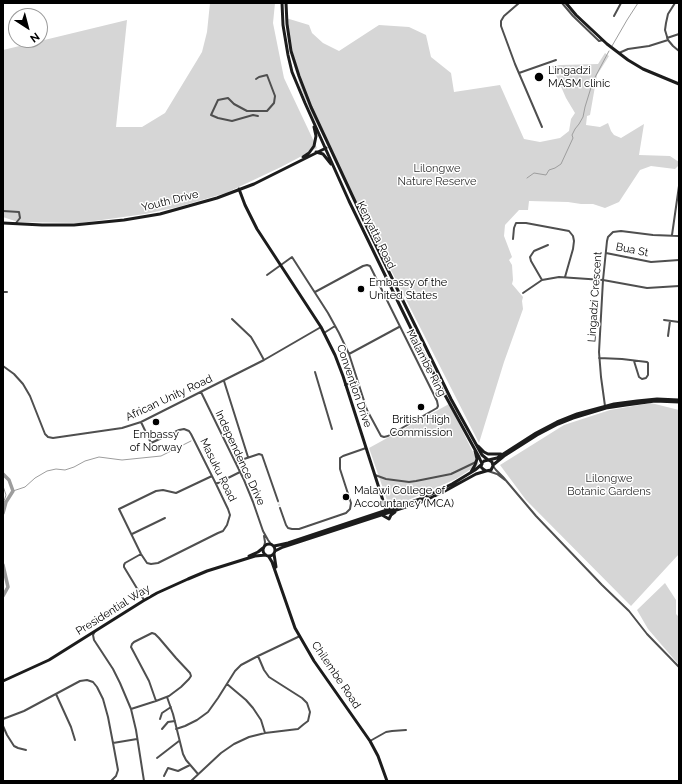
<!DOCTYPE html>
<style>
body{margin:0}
#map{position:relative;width:682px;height:784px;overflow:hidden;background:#fff;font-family:Raleway,sans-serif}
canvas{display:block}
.frame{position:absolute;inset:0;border:4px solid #000;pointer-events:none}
.north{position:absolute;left:8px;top:8px;width:40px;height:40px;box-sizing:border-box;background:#fff;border:1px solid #999;border-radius:50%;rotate:144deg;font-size:11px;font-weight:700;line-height:16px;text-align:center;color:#000}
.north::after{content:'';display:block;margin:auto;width:14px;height:18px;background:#000;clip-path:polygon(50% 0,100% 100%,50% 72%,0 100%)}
</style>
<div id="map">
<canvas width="682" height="784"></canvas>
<div class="frame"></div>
<div class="north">N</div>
</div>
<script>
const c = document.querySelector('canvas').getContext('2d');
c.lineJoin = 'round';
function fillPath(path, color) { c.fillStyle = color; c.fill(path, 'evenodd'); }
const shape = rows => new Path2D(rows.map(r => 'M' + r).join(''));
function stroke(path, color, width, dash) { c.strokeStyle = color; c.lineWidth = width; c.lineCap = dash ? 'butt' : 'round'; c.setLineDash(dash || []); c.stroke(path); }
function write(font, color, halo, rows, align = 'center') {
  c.font = font + ' Raleway,sans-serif'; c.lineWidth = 3; c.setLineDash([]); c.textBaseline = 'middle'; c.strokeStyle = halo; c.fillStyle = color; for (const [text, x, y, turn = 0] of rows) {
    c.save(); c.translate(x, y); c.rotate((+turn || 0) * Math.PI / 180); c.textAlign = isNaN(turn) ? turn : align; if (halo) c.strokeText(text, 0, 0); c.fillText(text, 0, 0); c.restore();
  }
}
const green = shape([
 [210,3,275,3,273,23,284,78,317,148,281,167,226,193,178,207,145,214,80,223,18,222,3,217,3,50,127,20,116,127,142,127,165,113,196,62,202,52,207,32],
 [286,18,309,25,312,33,323,43,339,51,379,25,409,27,426,35,431,57,451,73,454,92,500,85,524,139,540,142,560,138,569,131,571,119,575,113,566,98,552,66,560,65,598,64,605,53,609,56,597,75,590,115,587,116,586,125,600,127,608,123,611,131,614,135,621,138,644,124,639,155,670,156,679,162,679,165,675,169,651,166,640,170,619,202,605,208,593,204,581,204,568,202,529,201,528,210,519,210,505,225,504,236,512,257,509,260,512,265,513,280,512,284,523,297,522,301,523,309,504,362,479,443,311,113,301,89,294,65],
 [651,403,679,410,679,554,631,606,526,500,500,465,564,425,610,410],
 [449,404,479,464,456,479,397,505,392,505,388,503,369,448],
 [665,583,676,600,676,614,679,617,679,665,648,629,637,610]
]);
const stream = shape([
 [612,46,627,20,638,3],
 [527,178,534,173,546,175,549,170,555,168,561,164,573,138,572,135,575,129,579,124,583,117,585,107,593,81,609,51],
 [3,486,6,495,4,501],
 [13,491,25,487,35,478,47,471,56,469,65,470,74,467,85,461,99,457,122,460,161,456,191,441],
 [3,500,6,503]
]);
const river = shape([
 [3,474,9,480,13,491,6,502,3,513],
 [3,565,8,587,3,596]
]);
const streetTunnel = shape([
 [278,501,280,508]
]);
const street = shape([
 [519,3,504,16,501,21,501,26,515,64,542,127],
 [562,3,573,16,599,41,603,40],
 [675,3,668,14,666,23,665,30,668,40,673,46,679,51],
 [614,16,621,3],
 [667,38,679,34],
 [619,53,628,49,649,46,668,40],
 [519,73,556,60],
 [256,79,259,77,267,75,275,96,274,103,267,111,247,111,234,104,228,98,218,100,211,115,218,118,232,121,253,115,258,116],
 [3,211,19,212,20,218,16,223],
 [672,235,679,186],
 [513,239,514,228,516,223,526,223,569,231,573,236,574,241,573,249,565,277],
 [606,253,651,262,679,260],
 [267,275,292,257,328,313,339,333,349,354,367,410,381,436,384,437,388,436,437,408,438,406,437,401,370,266,367,265,363,266,315,292],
 [542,280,531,261,530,257,534,251,548,245],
 [3,292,7,292],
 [523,293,542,280,559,277,603,280,647,288,679,286],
 [232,319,251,337,258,349,264,360],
 [664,320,679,322],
 [324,333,335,326],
 [668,336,670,321],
 [349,354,399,327],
 [599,358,622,359,647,362,648,363,648,375,646,378,642,379,639,377,634,361],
 [3,366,14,374,23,384,30,396,45,434,48,437,53,438,122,428,141,422,264,360,321,327],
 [315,372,332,429],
 [224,381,248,457],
 [345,385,357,381],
 [201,392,244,480,253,502,263,531,268,540,271,544],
 [605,406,601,377,599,352,603,280,607,241,608,237,613,232,621,231,653,235,679,236],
 [141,422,151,443,179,430,184,429,189,431,191,434,216,484,228,509,230,515,227,525,223,531,218,533,158,563,151,564,147,563,141,554,119,509,156,491,163,490,176,493,212,476],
 [235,462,259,454,262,455,278,501],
 [493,466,496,470,503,477,536,516,602,585,629,611,647,634,679,667],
 [488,471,497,474,505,480],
 [375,475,386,479,409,482,416,481,451,474,476,462],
 [216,484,240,472],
 [280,508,286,525,288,528,292,529,299,529,346,513,350,509,351,503,340,469,340,458,343,456,366,448],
 [132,534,165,518],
 [264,548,265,542,264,536],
 [141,554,125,563,124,565,124,567,144,600],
 [95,631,93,635,94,640,113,669,120,683,131,709,136,730,144,781],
 [227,684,246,700,253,708,261,720,265,733],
 [56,694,71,727,75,740],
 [167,697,173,714,183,754,186,760,198,774],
 [131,709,156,701,169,696,181,687,189,679,191,676,190,673,176,658,159,638,155,634,152,633,134,642,132,644,131,647,149,681,156,701],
 [3,719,24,711,80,681,87,680,93,682,97,687,103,699,108,717,113,743,118,770,116,776,111,781],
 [160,719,162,713,171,707],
 [3,726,7,735,14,746,18,748,26,750],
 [162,729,168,722,175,721],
 [176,729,185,726,197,720,208,712,218,698,235,671,241,665,258,656,300,636],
 [370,741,386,732,392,731,406,730],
 [113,743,137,739],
 [157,758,179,741],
 [164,776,168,768,178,771,190,765],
 [191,781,221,753,234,744,249,737,265,733,298,729,304,724,308,721,310,712,307,703,302,698,269,677,264,670,258,656]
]);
const secondary = shape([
 [282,3,283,25,288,55,292,72,305,103,349,201,420,347,440,386,479,457,482,464],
 [286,3,287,24,291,51,299,76,311,107,366,225,451,399,482,455,488,460],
 [566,3,576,15,607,44,628,60,643,69,679,84],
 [316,152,323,154,331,164],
 [303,157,309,153,314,146,316,136,314,127],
 [239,189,245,205,257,229,321,327,335,355,343,376,387,513],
 [3,223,42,225,74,225,124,220,160,214,217,198,254,184,326,148],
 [478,446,484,452,488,454,501,454],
 [489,460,492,462,493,466,491,470,486,471,483,469,481,467,482,463,484,461,497,458,536,433,557,422,577,414,614,404,637,401,657,399,679,400],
 [493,465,504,456,537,435,558,424,573,418,606,408,626,405,655,401,679,402],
 [471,472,475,465,477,459,475,451],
 [382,515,389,519,391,515,395,512],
 '263 550a6 6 0 1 1 12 0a6 6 0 1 1-12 0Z',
 [274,546,279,545,288,543,423,498,452,484,475,470,481,465],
 [275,551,283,547,424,501,445,491,476,474,486,471],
 [274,554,276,567],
 [249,556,258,552,263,548],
 [268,556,269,557,272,562,295,628,314,661,370,741,378,756,387,781],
 [3,681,49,660,143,601,157,593,188,579,207,571,255,556,266,555]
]);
const markers = [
 [539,77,5,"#000"],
 [361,289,4,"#000"],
 [421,407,4,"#000"],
 [156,422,4,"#000"],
 [346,497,4,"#000"]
];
const poiNames = [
 ["Lingadzi",548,71],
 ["MASM clinic",548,84],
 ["Embassy of the",369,283],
 ["United States",369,296],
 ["British High",421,420,"center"],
 ["Commission",421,433,"center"],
 ["Embassy",156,435,"center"],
 ["of Norway",156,448,"center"],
 ["Malawi College of",354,491],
 ["Accountancy (MCA)",354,504]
];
const parkNames = [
 ["Lilongwe",437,169],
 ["Nature Reserve",437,182],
 ["Lilongwe",609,479],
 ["Botanic Gardens",609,492]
];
const streetNames = [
 ["Youth Drive",170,201,-14],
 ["Kenyatta Road",376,235,64],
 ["Bua St",632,250,11],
 ["Lingadzi Crescent",595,297,-86],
 ["Malambe Ring",426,363,63],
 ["Convention Drive",354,386,71],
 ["African Unity Road",169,398,-25],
 ["Independence Drive",240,458,65],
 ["Masuku Road",218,470,64],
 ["Presidential Way",113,610,-32],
 ["Chilembe Road",336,675,56]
];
fillPath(green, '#d6d6d6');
stroke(stream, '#9d9d9d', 1);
stroke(river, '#9d9d9d', 3.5);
stroke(streetTunnel, '#d9d9d9', 2, [2, 1]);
stroke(street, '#4f4f4f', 2);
stroke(secondary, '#1c1c1c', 3);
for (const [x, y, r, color] of markers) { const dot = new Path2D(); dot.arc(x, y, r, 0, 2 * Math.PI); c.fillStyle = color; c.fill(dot); stroke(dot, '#fff', 1.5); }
write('11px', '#000', '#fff', poiNames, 'left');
write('11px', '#2d2d2d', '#fff', parkNames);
write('11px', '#000', '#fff', streetNames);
</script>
